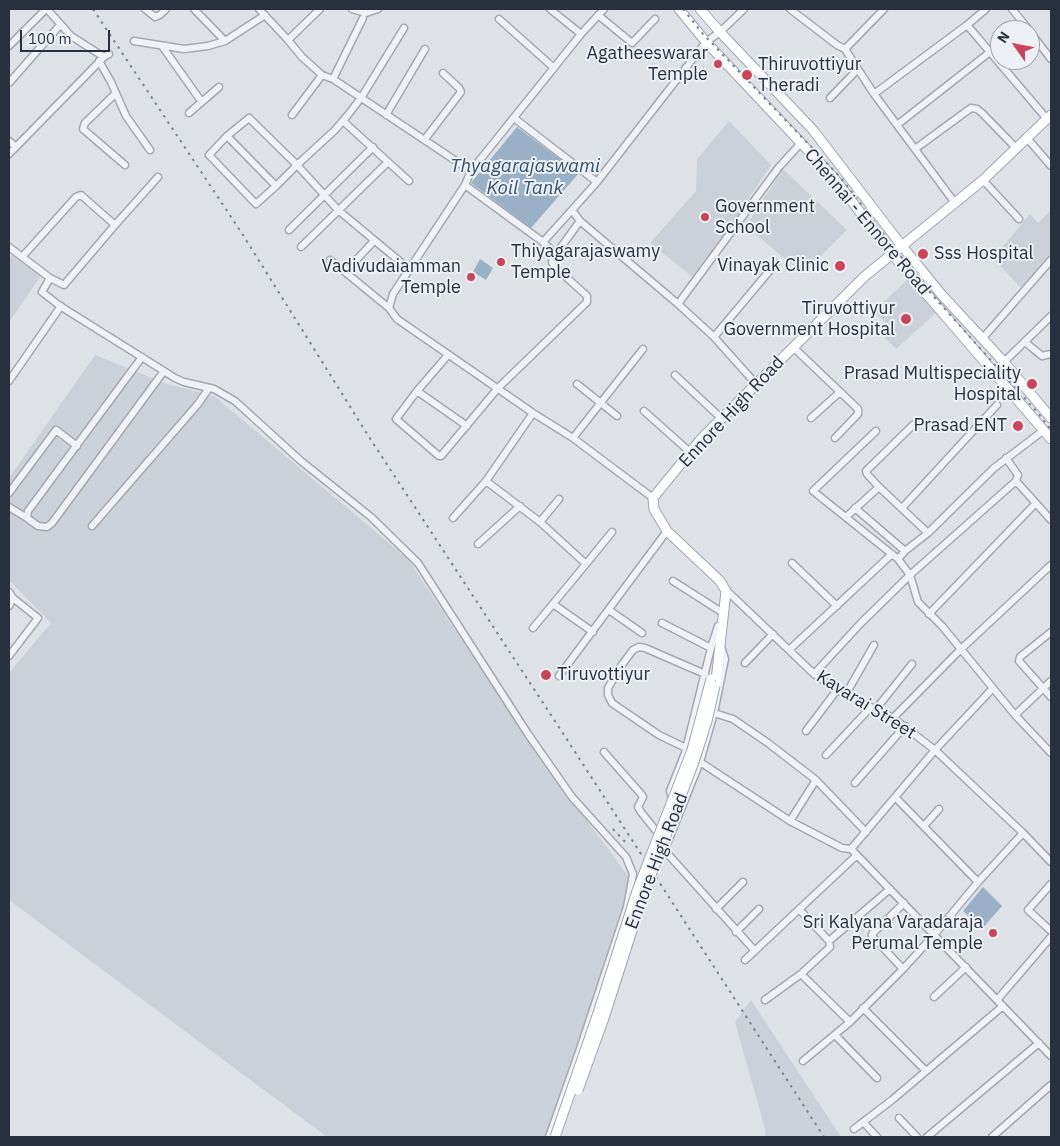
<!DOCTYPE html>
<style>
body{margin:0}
#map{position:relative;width:1060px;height:1146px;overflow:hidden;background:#dee2e7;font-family:"IBM Plex Sans",sans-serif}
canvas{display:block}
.frame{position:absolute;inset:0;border:10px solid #28303e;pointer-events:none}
.north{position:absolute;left:990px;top:20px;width:50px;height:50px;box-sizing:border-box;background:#edf1f5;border:1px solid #9ea4ac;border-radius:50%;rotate:303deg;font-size:14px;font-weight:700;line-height:20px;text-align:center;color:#28303e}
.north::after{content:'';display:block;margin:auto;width:18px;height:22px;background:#ca455c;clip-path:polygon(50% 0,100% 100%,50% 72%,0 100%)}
.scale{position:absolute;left:20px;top:30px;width:90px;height:22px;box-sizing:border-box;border:2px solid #28303e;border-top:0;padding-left:6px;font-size:15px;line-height:18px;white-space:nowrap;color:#28303e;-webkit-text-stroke:4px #edf1f5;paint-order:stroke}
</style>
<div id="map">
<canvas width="1060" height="1146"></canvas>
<div class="frame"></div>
<div class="north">N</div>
<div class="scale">100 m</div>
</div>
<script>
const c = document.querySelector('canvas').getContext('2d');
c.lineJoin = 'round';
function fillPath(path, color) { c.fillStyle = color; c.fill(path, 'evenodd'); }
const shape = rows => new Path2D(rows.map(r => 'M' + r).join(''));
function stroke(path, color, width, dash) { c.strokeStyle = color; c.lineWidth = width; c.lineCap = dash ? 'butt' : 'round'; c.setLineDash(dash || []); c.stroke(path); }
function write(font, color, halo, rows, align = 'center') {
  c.font = font + ' "IBM Plex Sans",sans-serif'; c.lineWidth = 4; c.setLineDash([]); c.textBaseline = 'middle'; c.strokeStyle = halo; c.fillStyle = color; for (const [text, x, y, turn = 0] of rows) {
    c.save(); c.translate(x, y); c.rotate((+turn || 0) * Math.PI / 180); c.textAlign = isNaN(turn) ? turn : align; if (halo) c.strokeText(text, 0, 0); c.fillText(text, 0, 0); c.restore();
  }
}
const built = shape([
 [729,121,771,165,695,279,650,243,696,191,697,159],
 [783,169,847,230,803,274,746,226],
 [1051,210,1051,254,1021,288,993,258,1030,214,1038,223],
 [12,255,41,276,9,322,9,260],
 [907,280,937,312,896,349,879,332,887,325,874,311],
 [95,355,167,384,214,396,408,559,537,753,637,888,546,1137,327,1137,9,900,9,673,51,623,9,580,9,478],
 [751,1000,841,1137,765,1137,765,1129,735,1022]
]);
const water = shape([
 [517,127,579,173,531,228,471,183],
 [480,259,493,268,486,280,473,272],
 [983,887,1002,906,982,929,963,911]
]);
const minor = shape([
 [47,9,71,36,104,57],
 [145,9,155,17,160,15,166,9],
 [194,9,225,41],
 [259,9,288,40,302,57,322,75,333,79,471,171],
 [352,9,366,13,378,9],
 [550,9,581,34],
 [604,9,581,34,471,171,465,185,393,294,389,308,397,319,533,413,573,438,653,498],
 [790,9,837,45,845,49,874,94,955,203],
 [1012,9,1029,30],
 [598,15,632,43,655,19],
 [499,19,554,68],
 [967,25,1047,119],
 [404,28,361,98,347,116,335,130,297,165,276,186,256,204,209,155,227,136,249,118,297,165,338,210,409,269],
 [1030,32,1051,59],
 [288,40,320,9],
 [134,41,184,49,208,46,225,41,265,15],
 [9,46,46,9],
 [162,46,201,101],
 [845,49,884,9],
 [99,61,111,82,126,116,150,150],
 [333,79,363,18],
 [9,83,60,25],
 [115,94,85,123,83,129,125,165],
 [874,94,967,25,986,9],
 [830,98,858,69],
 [189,113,219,87],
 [292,115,322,75],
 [386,115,425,49],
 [514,118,597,182],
 [897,125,990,52],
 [227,136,276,186],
 [1027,138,1051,166],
 [425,139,461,92,459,88,443,73],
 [9,141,16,147],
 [915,149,971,108,977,109,982,113,1017,149],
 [9,154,104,57,109,54],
 [388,162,409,181],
 [983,180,1019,219],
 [465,185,543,242,572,210],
 [580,221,678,304,714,337,757,385],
 [115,225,158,177],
 [289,230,373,147],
 [374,241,345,272,389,308],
 [543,242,555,254],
 [9,247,50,278,42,292,60,306,175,378,184,382,214,389,235,401,301,461,371,517,418,563,528,734,572,797,626,857,633,874,627,907,580,1049,549,1137],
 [301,247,388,162,343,121],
 [22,257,76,197,81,195,115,225,64,285,50,278],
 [330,260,345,272],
 [678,304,779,167,801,143],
 [714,337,776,263],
 [982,339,1051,260],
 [1025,342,1042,356,1051,354],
 [793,347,858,409,858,414,835,438],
 [448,355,417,391,396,419,439,456,441,456,498,388,587,302,587,296,554,266,552,262,553,258,580,221,572,210,597,182,706,42,720,32,744,9],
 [142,357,28,511,27,518,38,526,47,527,52,523,164,371],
 [1004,362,1051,316],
 [675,375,722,419],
 [9,381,61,306],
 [577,384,617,416],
 [417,391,467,426],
 [644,411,691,453],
 [533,413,486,481,540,522,586,564,533,628],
 [811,418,840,392],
 [913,425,866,471,867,474,879,487,928,533],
 [876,431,813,491,898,559,905,551,928,533,994,468,1044,430],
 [573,438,643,349],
 [1006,458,1018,475,1016,481,1051,520],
 [9,493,56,430,77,446],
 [9,507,27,518],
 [855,508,905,551],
 [902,508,997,405],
 [846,517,879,487],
 [453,518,486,481],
 [540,522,559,499],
 [92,526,198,404,209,388],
 [478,544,520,506],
 [898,559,910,575,918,602,942,626,1015,715,1051,753],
 [792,563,837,606],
 [586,564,612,532],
 [673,581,720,611],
 [725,589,814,674,837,690,893,718,935,750,1023,833,1051,862],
 [9,592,13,598,9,606],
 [553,604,593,632],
 [609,610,642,633],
 [929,614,1036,503],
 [662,623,711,648],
 [1051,632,1020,657,1019,661,1051,697],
 [721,647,725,659,714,713,700,762,667,844,666,852,755,951],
 [789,650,892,554],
 [9,656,38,618,13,598],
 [745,663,773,634],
 [814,674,861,623,910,575,1016,481],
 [559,676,667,531],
 [846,694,874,645],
 [876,709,912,664],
 [714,713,733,719,768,743,816,780,866,832],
 [1015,715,1051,681],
 [893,718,960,650,1051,565],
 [806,731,837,690],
 [686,748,659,735,612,703,608,695,608,688,621,666,633,650,639,647,645,648,705,674],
 [604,752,641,794,643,797,638,807,641,812,660,836],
 [826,755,871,707],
 [700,762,790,821,842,848,851,849,1051,1056],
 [855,783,905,726],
 [895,797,978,882],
 [676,798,671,795,670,791,685,753,711,648,718,626],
 [790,821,816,780],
 [924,826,939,809],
 [851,849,935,750,993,688],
 [1051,884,1028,910,1051,931],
 [716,909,743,882],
 [799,909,829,941,830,947,801,974,850,1022],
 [736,932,759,909],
 [829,941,890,889],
 [745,960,857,855],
 [903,969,872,936,872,934,904,903],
 [934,997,966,967],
 [765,1000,801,974],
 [997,1000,1051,937],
 [863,1008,926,1071],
 [835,1035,877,1078],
 [803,1061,850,1022,903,969,934,935,978,882,1023,833],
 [899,1118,917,1137],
 [863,1122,877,1137],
 [854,1129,892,1100,1003,1006],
 [927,1137,1039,1043],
 [992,1137,1051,1085]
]);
const major = shape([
 [679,9,706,42,834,178,892,254,1051,439],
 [700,9,720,32,813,130,902,246,941,294,1004,362,1051,418],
 [716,681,726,591,720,581,667,531,654,509,653,498,701,439,865,276,983,180,1051,115]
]);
const rail = shape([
 [93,9,243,235,369,437,566,738,824,1137],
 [683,9,703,34,841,178,918,279,1038,413,1051,430],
 [613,829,628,845]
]);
const majorBridge = shape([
 [578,1090,604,1018,644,893,694,762,707,721,715,686],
 [555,1137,597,1016,637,891,692,750,711,679]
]);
const markers = [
 [718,64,5,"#ca455c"],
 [747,75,6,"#ca455c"],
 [705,217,5,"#ca455c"],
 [923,254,6,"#ca455c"],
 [501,262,5,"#ca455c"],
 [840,266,6,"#ca455c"],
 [471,277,5,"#ca455c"],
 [906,319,6,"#ca455c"],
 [1032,384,6,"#ca455c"],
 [1018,426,6,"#ca455c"],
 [546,675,6,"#ca455c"],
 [993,933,5,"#ca455c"]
];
const poiNames = [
 ["Agatheeswarar",708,54],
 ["Temple",708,75],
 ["Thiruvottiyur",758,65,"left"],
 ["Theradi",758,86,"left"],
 ["Government",715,207,"left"],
 ["School",715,228,"left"],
 ["Thiyagarajaswamy",511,252,"left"],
 ["Temple",511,273,"left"],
 ["Sss Hospital",934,254,"left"],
 ["Vinayak Clinic",829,266],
 ["Vadivudaiamman",461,267],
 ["Temple",461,288],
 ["Tiruvottiyur",895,309],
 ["Government Hospital",895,330],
 ["Prasad Multispeciality",1021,374],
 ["Hospital",1021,395],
 ["Prasad ENT",1007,426],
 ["Tiruvottiyur",557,675,"left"],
 ["Sri Kalyana Varadaraja",983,923],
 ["Perumal Temple",983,944]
];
const streetNames = [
 ["Chennai - Ennore Road",867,222,50],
 ["Ennore High Road",732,412,-47],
 ["Kavarai Street",866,705,32],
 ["Ennore High Road",657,861,-69]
];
const waterNames = [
 ["Thyagarajaswami",525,167],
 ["Koil Tank",525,189]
];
fillPath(built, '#ccd1d9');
fillPath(water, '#9ab0c7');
stroke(minor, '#a4a9b1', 9);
stroke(major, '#9ea6b3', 11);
stroke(minor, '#f1f2f6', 6);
stroke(major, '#fff', 9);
stroke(rail, '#788290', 2, [2.5, 5]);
stroke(majorBridge, '#9ea6b3', 11, []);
stroke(majorBridge, '#fff', 9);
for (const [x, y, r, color] of markers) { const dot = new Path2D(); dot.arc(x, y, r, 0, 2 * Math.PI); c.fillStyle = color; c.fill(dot); stroke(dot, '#edf1f5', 2); }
write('18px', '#28303e', '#edf1f5', poiNames, 'right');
write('18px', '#28303e', '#edf1f5', streetNames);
write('italic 19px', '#335070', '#edf1f5', waterNames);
</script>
